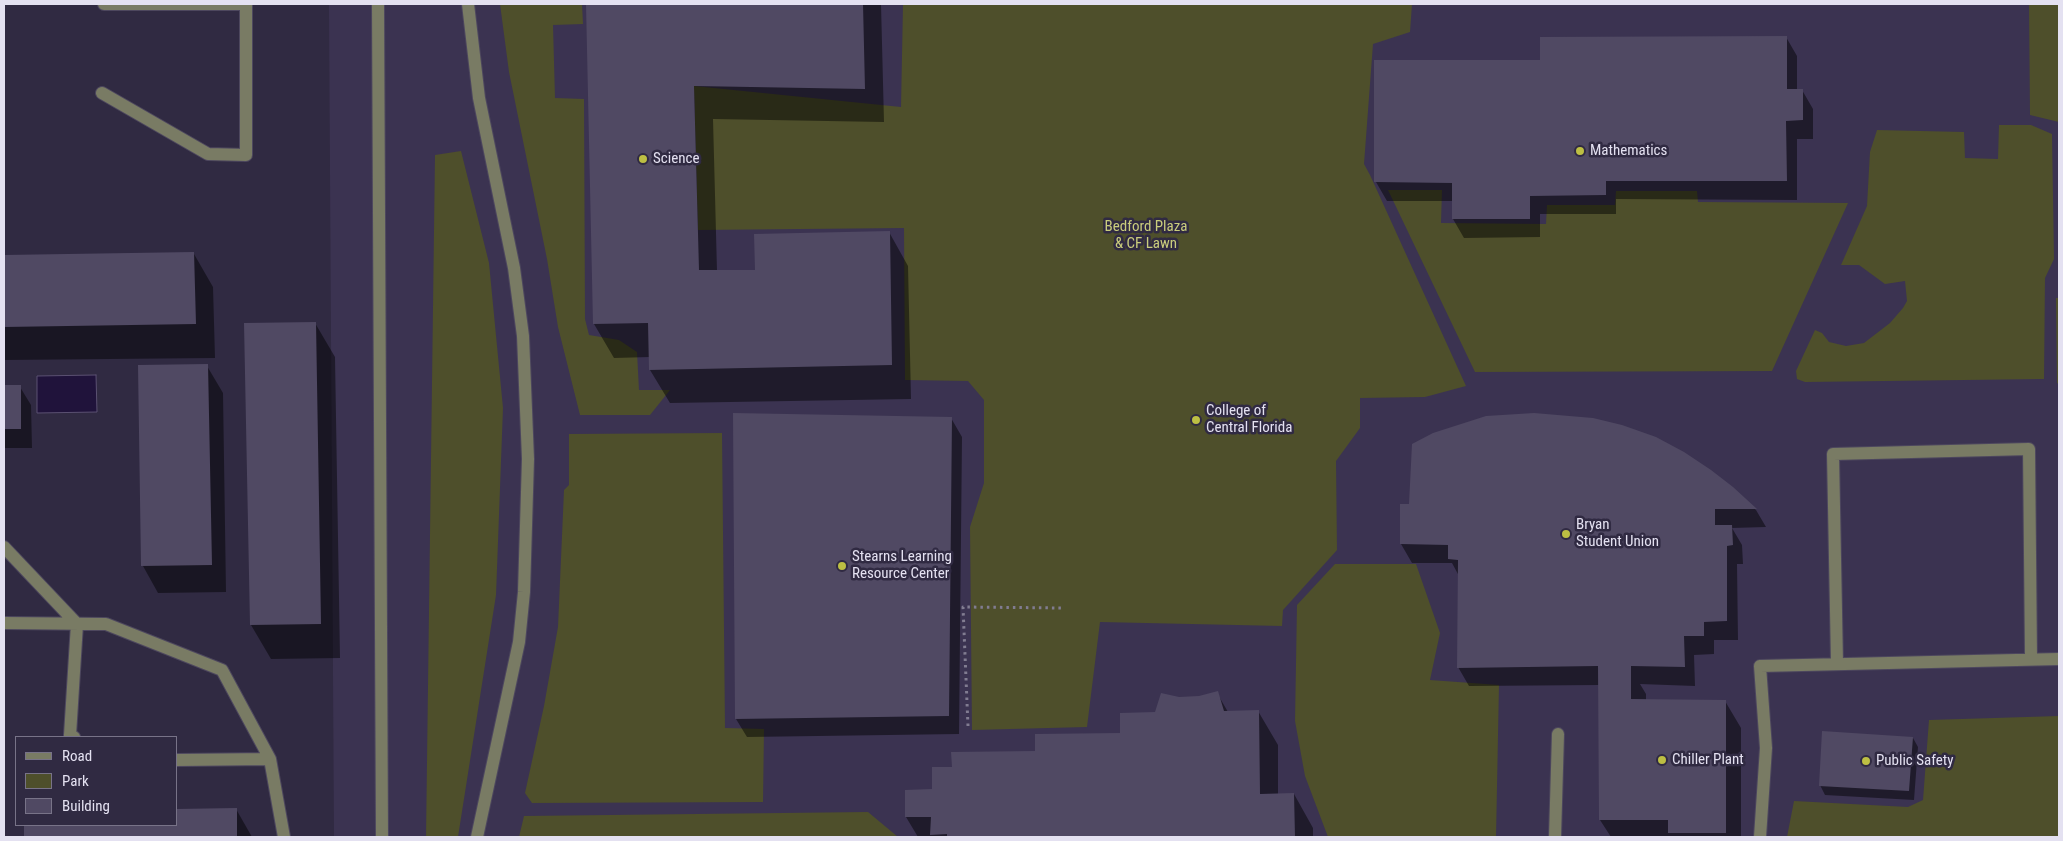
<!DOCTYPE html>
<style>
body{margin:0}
#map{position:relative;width:2063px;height:841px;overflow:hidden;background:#302a42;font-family:"Roboto Condensed",sans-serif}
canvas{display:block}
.frame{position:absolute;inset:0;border:5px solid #e4e1f1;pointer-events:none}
.legend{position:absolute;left:15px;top:736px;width:162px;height:90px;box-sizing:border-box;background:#302a42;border:1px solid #787388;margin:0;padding:6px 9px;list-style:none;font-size:15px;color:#e4e1f1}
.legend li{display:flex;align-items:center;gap:10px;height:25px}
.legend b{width:25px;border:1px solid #787388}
</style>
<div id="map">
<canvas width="2063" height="841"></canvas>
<div class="frame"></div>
<ul class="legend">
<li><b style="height:6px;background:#797b64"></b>Road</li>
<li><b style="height:14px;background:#4e4f2b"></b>Park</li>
<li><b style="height:14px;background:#504963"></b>Building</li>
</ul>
</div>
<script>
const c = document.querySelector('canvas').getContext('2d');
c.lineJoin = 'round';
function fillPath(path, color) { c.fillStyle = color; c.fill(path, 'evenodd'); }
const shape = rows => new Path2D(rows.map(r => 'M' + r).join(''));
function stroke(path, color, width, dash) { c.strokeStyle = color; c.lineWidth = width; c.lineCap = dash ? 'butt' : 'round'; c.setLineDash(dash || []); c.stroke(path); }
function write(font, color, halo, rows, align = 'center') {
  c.font = font + ' "Roboto Condensed",sans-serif'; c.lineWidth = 5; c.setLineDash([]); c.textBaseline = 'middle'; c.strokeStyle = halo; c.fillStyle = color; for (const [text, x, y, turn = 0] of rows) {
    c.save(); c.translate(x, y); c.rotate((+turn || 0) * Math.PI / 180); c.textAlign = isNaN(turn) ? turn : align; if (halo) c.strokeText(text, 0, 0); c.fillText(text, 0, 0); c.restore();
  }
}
const built = shape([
 [329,4,2059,4,2059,837,334,837]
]);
const green = shape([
 [500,4,582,4,583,24,553,25,555,98,584,99,585,319,589,335,619,340,637,352,639,390,670,390,650,415,580,415,558,327,547,259,509,72],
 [903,4,1412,4,1410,32,1373,44,1364,164,1370,175,1466,386,1425,397,1360,398,1360,428,1336,461,1337,550,1283,610,1282,626,1100,622,1087,727,972,730,970,527,984,483,984,400,968,381,905,380,904,228,698,230,694,86,901,107],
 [2029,4,2059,4,2059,122,2030,115],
 [1999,125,2031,125,2052,134,2054,259,2045,278,2044,379,1805,382,1797,379,1796,371,1815,330,1822,333,1829,342,1846,346,1864,343,1890,323,1903,308,1907,301,1905,281,1885,284,1859,265,1841,265,1867,206,1870,152,1877,130,1964,132,1965,158,1998,159],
 [461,151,489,263,503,408,496,595,458,837,426,837,435,155],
 [1388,190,1442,190,1441,223,1546,224,1547,205,1615,205,1616,191,1697,191,1698,202,1848,203,1772,371,1475,372],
 [2056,298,2059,298,2059,381,2057,384],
 [722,433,725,728,764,729,763,802,532,803,525,793,544,706,558,627,564,490,569,485,569,434],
 [1335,564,1416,564,1440,633,1430,680,1499,685,1496,837,1328,837,1305,776,1295,721,1297,605],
 [2059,716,2059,837,1787,837,1794,801,1908,807,1923,800,1929,720],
 [868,812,898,837,519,837,524,816]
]);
const water = shape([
 [96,375,97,412,37,413,37,376,96,375]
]);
const shadow = shape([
 [588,4,881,4,884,122,713,119,717,271,756,271,889,232,908,266,911,399,670,403,650,370,650,357,614,358,594,324],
 [1786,37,1797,56,1797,90,1802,90,1813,109,1813,139,1797,139,1797,200,1616,199,1616,214,1540,214,1540,237,1464,238,1453,219,1453,201,1387,201,1376,182,1541,61],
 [194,254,213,287,215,358,4,360,4,256],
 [315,323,335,357,340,658,271,659,251,625],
 [207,366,223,393,226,592,158,593,143,566],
 [4,387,20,387,31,405,32,448,4,448],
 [951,418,962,437,959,734,747,737,736,719],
 [1732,488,1756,510,1766,527,1732,528,1742,545,1743,564,1737,564,1738,640,1714,640,1714,654,1694,655,1695,686,1640,684,1646,694,1646,701,1725,701,1741,728,1741,837,1611,837,1600,820,1600,685,1469,686,1458,667,1459,576,1452,563,1412,563,1401,544],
 [1217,693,1228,712,1258,711,1278,745,1278,795,1294,794,1313,828,1313,837,918,837,906,817,933,791,953,768,1122,734,1178,699,1199,698],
 [1913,738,1918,747,1914,800,1825,795,1820,785],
 [236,809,252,837,25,837,25,825,176,825]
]);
const building = shape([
 [586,4,863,4,865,89,694,86,699,270,755,270,754,234,890,231,892,365,649,370,648,323,593,324],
 [1787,36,1787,89,1803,89,1803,120,1786,121,1787,181,1606,181,1606,195,1530,196,1530,219,1452,219,1452,183,1374,182,1374,60,1540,60,1540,37],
 [194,252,196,324,4,327,4,255],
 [316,322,321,624,250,625,244,323],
 [208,364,212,565,141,566,138,365],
 [4,385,21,385,21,429,4,429],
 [733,413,952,417,949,716,735,719],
 [1534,413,1593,418,1622,425,1656,437,1684,452,1711,470,1733,487,1757,509,1715,509,1715,525,1732,525,1733,545,1727,546,1727,621,1704,622,1704,636,1684,636,1685,667,1631,666,1631,699,1726,700,1726,833,1668,833,1668,820,1599,820,1598,666,1457,668,1458,560,1448,559,1448,545,1400,544,1400,504,1409,504,1412,444,1433,433,1486,416],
 [1218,691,1224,711,1259,710,1260,794,1294,793,1295,837,947,837,947,834,930,835,931,817,905,817,905,790,932,789,932,767,952,767,951,752,1035,751,1035,734,1120,733,1120,713,1155,712,1161,693,1179,697,1199,696],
 [1822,731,1913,737,1909,791,1819,786],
 [237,808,237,837,24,837,24,825,176,825,176,809]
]);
const path = shape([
 [968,726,963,607,1064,608]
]);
const minor = shape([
 [378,4,382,837],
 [468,4,479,98,514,268,523,336,528,459,524,592,519,642,477,837],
 [102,93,208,154,246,155,246,4,104,4],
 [4,547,77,624,70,735,74,737],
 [4,623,106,624,222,670,270,759,284,837],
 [1837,663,1833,454,2029,449,2031,659],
 [176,760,270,759],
 [1555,837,1558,734],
 [1760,837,1766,748,1760,666,2059,659]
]);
const markers = [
 [1580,151,5,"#bdbf43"],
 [643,159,5,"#bdbf43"],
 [1196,420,5,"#bdbf43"],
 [1566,534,5,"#bdbf43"],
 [842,566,5,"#bdbf43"],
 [1662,760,5,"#bdbf43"],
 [1866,761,5,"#bdbf43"]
];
const poiNames = [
 ["Mathematics",1590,151],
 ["Science",653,159],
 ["College of",1206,411],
 ["Central Florida",1206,428],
 ["Bryan",1576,525],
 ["Student Union",1576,542],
 ["Stearns Learning",852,557],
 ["Resource Center",852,574],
 ["Chiller Plant",1672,760],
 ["Public Safety",1876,761]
];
const parkNames = [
 ["Bedford Plaza",1146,227],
 ["& CF Lawn",1146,244]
];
fillPath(built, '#3b3351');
fillPath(green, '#4e4f2b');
fillPath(water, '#20133b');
stroke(water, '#5b5172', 1);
fillPath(shadow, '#0007');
fillPath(building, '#504963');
stroke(minor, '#4d475e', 14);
stroke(path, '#817c91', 3, [2.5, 4]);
stroke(minor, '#797b64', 12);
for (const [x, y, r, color] of markers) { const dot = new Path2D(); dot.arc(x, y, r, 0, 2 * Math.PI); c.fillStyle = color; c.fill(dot); stroke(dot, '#302a42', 2); }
write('15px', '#e4e1f1', '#302a42', poiNames, 'left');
write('15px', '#cacd7c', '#302a42', parkNames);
</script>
